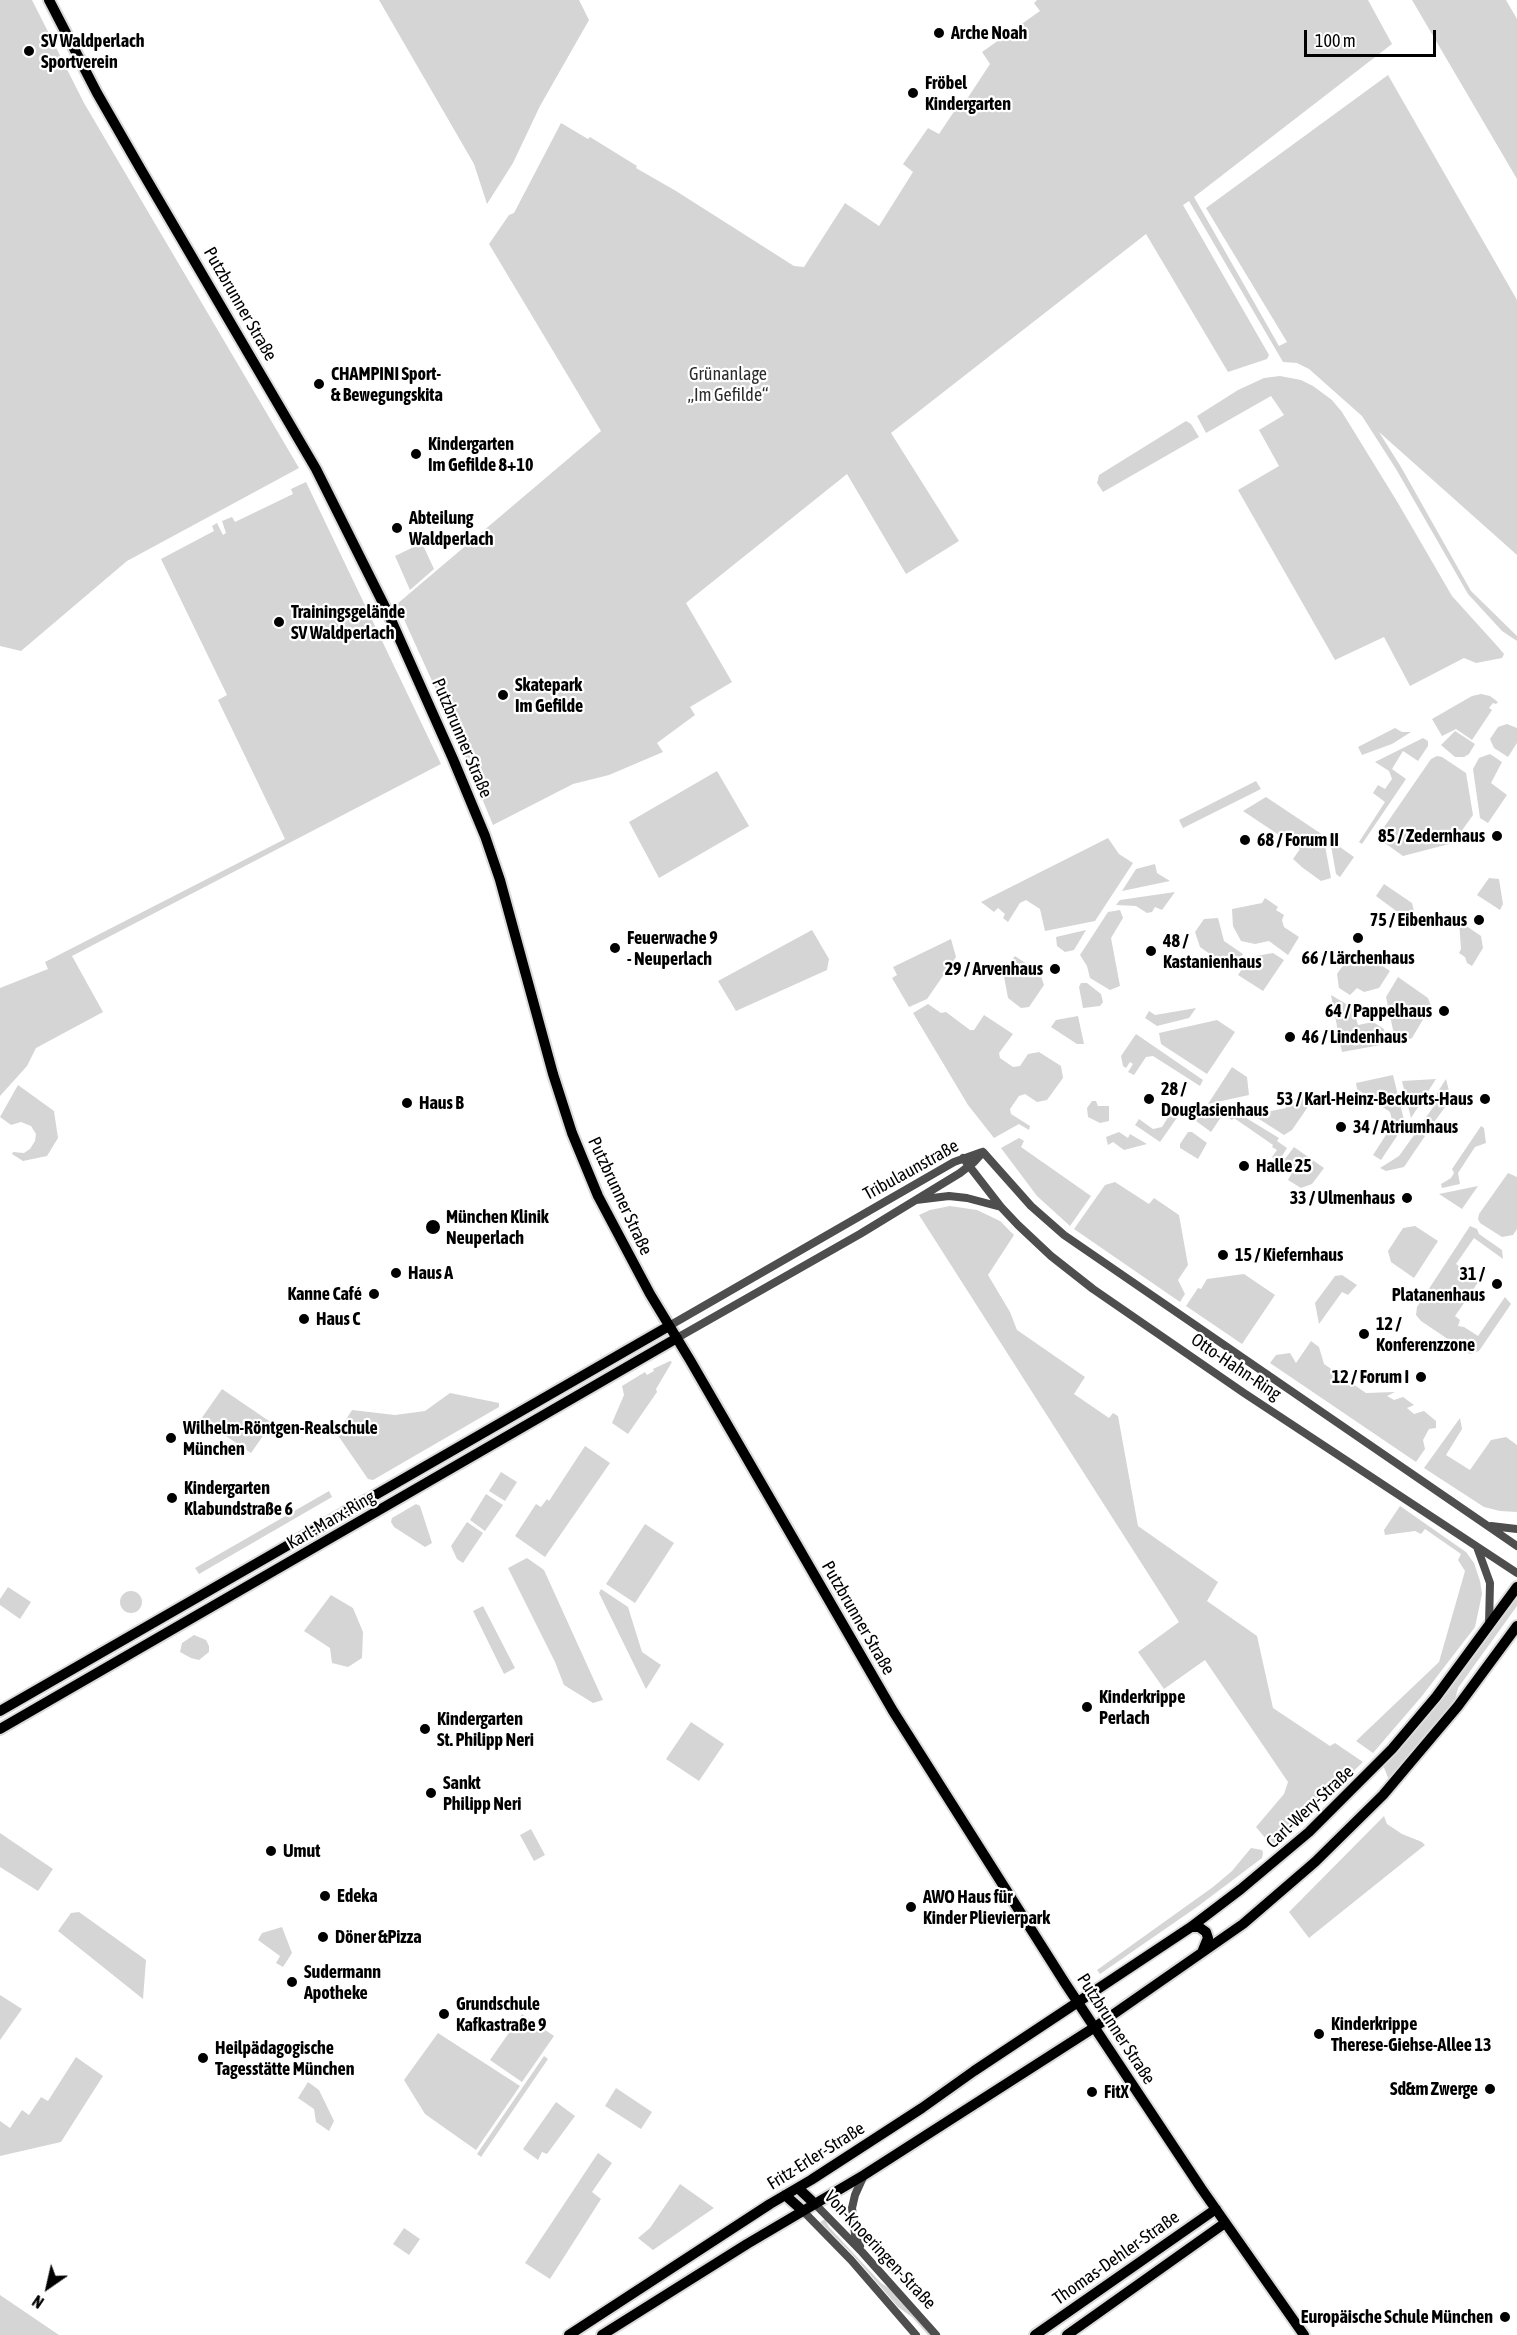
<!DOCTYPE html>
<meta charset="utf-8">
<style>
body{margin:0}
#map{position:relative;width:1517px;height:2335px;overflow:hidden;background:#fff;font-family:"Asap Condensed",sans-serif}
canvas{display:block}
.north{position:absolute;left:18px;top:2257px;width:60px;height:60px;-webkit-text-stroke:4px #fff;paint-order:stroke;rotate:214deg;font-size:16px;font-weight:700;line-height:24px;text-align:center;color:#000}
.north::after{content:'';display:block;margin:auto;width:21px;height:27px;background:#000;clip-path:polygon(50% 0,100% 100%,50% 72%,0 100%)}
.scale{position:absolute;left:1304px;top:30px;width:132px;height:27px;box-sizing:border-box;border:3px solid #000;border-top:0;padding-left:8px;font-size:18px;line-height:21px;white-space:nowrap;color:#000;-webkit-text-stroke:4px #fff;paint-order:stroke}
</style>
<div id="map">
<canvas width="1517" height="2335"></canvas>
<div class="north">N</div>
<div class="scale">100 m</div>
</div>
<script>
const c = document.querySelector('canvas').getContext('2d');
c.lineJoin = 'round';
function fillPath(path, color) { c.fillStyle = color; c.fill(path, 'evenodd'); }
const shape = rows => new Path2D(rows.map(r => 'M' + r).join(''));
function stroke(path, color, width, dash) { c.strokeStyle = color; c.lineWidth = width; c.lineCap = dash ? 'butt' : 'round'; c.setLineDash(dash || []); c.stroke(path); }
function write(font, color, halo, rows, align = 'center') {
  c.font = font + ' "Asap Condensed",sans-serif'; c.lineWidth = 4.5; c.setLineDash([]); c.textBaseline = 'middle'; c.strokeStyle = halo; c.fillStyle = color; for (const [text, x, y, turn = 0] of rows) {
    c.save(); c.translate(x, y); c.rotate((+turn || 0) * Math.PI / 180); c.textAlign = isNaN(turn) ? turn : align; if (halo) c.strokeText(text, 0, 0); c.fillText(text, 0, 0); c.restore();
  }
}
const green = shape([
 [0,0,32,0,84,103,299,468,127,561,21,651,0,646],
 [379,0,579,0,589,20,540,106,513,163,487,204,474,164],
 [1037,0,1368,0,1392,44,1194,197,1279,346,1287,342,1206,208,1388,75,1517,300,1517,555,1379,432,1401,467,1471,591,1517,636,1517,641,1502,631,1468,594,1396,469,1362,416,1309,369,1297,363,1283,362,1189,201,1183,205,1269,355,1267,359,1228,372,1146,234,891,433,959,541,906,574,847,474,686,603,732,682,690,707,695,715,657,743,663,752,609,775,573,784,493,825,447,714,397,604,601,431,489,244,509,215,514,213,561,123,588,139,590,137,637,166,636,168,676,191,794,266,804,267,845,203,879,226,913,172,903,164,928,128,939,134,961,101,967,99,990,64,982,52,1040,11,1034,3],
 [1412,0,1506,0,1517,19,1517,179],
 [1280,376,1301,380,1313,386,1332,400,1342,412,1398,503,1452,596,1499,648,1504,654,1502,658,1476,663,1464,658,1410,686,1384,637,1335,660,1238,490,1279,466,1259,430,1284,415,1271,396,1206,433,1197,416,1238,390,1264,378],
 [1186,421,1191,424,1199,437,1103,492,1097,483,1099,475],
 [306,482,441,764,72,956,103,1012,36,1048,27,1066,0,1096,0,988,48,969,45,962,285,839,218,700,227,695,161,559,214,531,212,526,217,523,223,535,226,533,222,521,232,517,235,522,293,494,291,489],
 [422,543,434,569,410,590,395,556],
 [1481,694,1490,696,1498,702,1496,704,1493,703,1489,708,1492,710,1472,740,1456,729,1442,736,1432,719,1472,696],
 [1507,724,1517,728,1517,743,1508,757,1494,748,1490,739,1498,727],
 [1395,728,1402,732,1411,732,1392,744,1362,755,1358,747],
 [1455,731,1475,744,1469,754,1464,757,1455,757,1441,745],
 [1423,738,1428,741,1428,746,1418,761,1403,751,1392,769,1406,779,1362,844,1359,842,1385,802,1373,793,1378,785,1385,789,1392,779,1389,771,1375,762],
 [1490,754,1502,762,1491,783,1507,795,1488,823,1480,818,1473,769,1479,758],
 [1437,756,1442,757,1466,773,1473,815,1453,843,1403,856,1382,841,1380,833,1431,759],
 [717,771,749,826,659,878,629,822],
 [1256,781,1261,789,1183,828,1179,820],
 [1266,797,1323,835,1331,878,1321,881,1303,868,1293,859,1300,849,1243,811],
 [1108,838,1119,854,1133,863,1095,921,1045,931,1040,909,1026,900,1020,903,1008,922,1003,918,1005,914,998,908,994,912,981,902],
 [1330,840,1354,857,1340,877,1336,874],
 [1155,864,1157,873,1170,881,1122,891,1136,869],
 [1489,878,1499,879,1503,904,1500,910,1477,895],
 [1384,884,1412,903,1415,915,1424,921,1411,922,1376,896],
 [1175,892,1162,910,1155,907,1152,912,1147,913,1136,906,1116,905,1120,900],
 [1265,898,1278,907,1276,910,1284,915,1282,920,1284,927,1299,937,1288,955,1269,941,1255,944,1241,941,1233,926,1232,909,1262,903],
 [1120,910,1123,918,1111,938,1120,986,1110,990,1090,978,1087,966,1080,955,1108,912],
 [1218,918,1224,941,1243,954,1232,970,1200,947,1195,932,1204,919],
 [1459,921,1481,936,1483,948,1472,966,1467,963,1465,957,1459,953,1461,949],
 [812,930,829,959,827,970,736,1011,718,981],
 [1086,930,1074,950,1065,952,1057,946,1056,937],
 [951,939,956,957,927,999,909,1007,892,978,897,975,893,967],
 [1361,952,1390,971,1379,988,1364,992,1357,988,1350,995,1339,988,1337,974,1351,954],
 [1273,953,1284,960,1263,991,1238,975,1250,957],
 [1015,956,1040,973,1044,985,1029,1007,1021,1008,1008,998,1003,971],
 [1398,977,1428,998,1431,1006,1412,1038,1396,1044,1386,997],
 [1081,983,1087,983,1101,994,1103,1002,1100,1006,1083,1008,1079,987],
 [1331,995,1353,1008,1358,1025,1373,1022,1384,1029,1386,1044,1342,1052],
 [928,1004,941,1013,946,1012,970,1030,974,1030,984,1015,1013,1034,999,1053,1000,1058,1013,1067,1020,1066,1028,1054,1039,1052,1061,1066,1063,1078,1047,1100,1037,1102,1025,1094,1019,1096,1010,1109,1011,1114,1030,1126,1029,1130,1019,1124,994,1138,968,1105,913,1013],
 [1196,1008,1189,1018,1157,1026,1145,1018,1149,1011,1155,1015],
 [1078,1016,1084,1044,1077,1044,1051,1027,1056,1020],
 [1217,1020,1235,1032,1207,1074,1161,1044,1159,1033],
 [1136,1034,1203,1080,1200,1086,1153,1056,1146,1057,1134,1075,1128,1072,1133,1064,1130,1062,1126,1068,1123,1066,1121,1056],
 [1232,1067,1247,1077,1249,1095,1208,1104],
 [1393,1075,1405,1124,1381,1160,1373,1155,1393,1124,1390,1112,1357,1089,1356,1083],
 [1436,1079,1411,1118,1402,1081],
 [1446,1079,1451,1099,1429,1129,1421,1124,1437,1102,1437,1093],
 [18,1085,54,1111,58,1138,47,1156,23,1161,12,1154,13,1152,24,1153,30,1149,35,1141,36,1134,31,1126,21,1122,11,1125,0,1117],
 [1311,1096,1314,1098,1292,1130,1284,1135,1245,1110,1264,1105,1266,1112,1286,1108,1285,1101],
 [1092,1101,1096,1101,1098,1106,1109,1106,1109,1121,1100,1123,1088,1117,1087,1108],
 [1174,1108,1181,1112,1160,1142,1135,1125,1139,1119,1153,1129,1162,1127],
 [1233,1110,1279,1138,1277,1141,1287,1148,1279,1161,1272,1157,1277,1150,1272,1147,1273,1145,1234,1118,1232,1120,1223,1114,1211,1132,1196,1121,1198,1117],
 [1481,1126,1484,1128,1486,1143,1475,1147,1458,1173,1460,1184,1442,1188,1441,1184,1451,1178,1454,1173,1452,1169],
 [1417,1131,1425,1136,1404,1167,1386,1171,1380,1168,1399,1156],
 [1119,1132,1128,1138,1130,1134,1147,1144,1124,1150,1113,1142,1108,1145,1106,1137],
 [1188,1132,1192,1132,1207,1143,1198,1159,1180,1148,1180,1144],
 [1019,1138,1024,1141,1021,1147,1091,1196,1070,1226,1037,1196,1001,1148],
 [1294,1147,1324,1168,1312,1184,1301,1188,1288,1180,1293,1171,1282,1163],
 [1508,1173,1517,1177,1517,1229,1513,1235,1502,1237,1480,1223,1478,1219,1479,1214],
 [1115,1182,1149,1204,1154,1198,1179,1215,1188,1265,1178,1280,1185,1294,1180,1302,1074,1229,1105,1185],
 [1478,1186,1462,1209,1439,1194],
 [950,1206,977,1210,1000,1221,1014,1235,988,1275,1010,1312,1017,1330,1085,1377,1074,1394,1109,1418,1113,1413,1118,1416,1138,1526,1218,1582,1207,1601,1257,1636,1273,1708,1330,1746,1335,1743,1363,1762,1276,1845,1271,1845,1256,1827,1284,1794,1288,1782,1205,1660,1164,1689,1138,1652,1179,1622,919,1215,930,1210],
 [1415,1226,1438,1241,1414,1278,1391,1262,1388,1251,1403,1228],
 [1470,1226,1477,1229,1479,1234,1502,1250,1503,1259,1474,1238,1456,1264,1479,1281,1455,1316,1460,1320,1458,1326,1464,1327,1478,1336,1505,1297,1511,1304,1479,1351,1470,1354,1421,1321,1416,1315,1417,1307],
 [1244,1274,1275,1295,1242,1344,1186,1306,1198,1288,1201,1289,1207,1279],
 [1342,1275,1357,1285,1348,1295,1342,1292,1319,1324,1315,1303,1335,1276],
 [1311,1341,1319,1347,1324,1364,1366,1393,1395,1392,1387,1396,1394,1400,1403,1397,1414,1405,1407,1408,1414,1414,1424,1411,1436,1421,1436,1428,1429,1429,1423,1440,1425,1449,1416,1462,1270,1363,1276,1355,1290,1353,1296,1363],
 [670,1361,672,1362,656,1389,657,1392,628,1434,612,1423,624,1395,622,1386,645,1372,647,1375,654,1371,653,1369],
 [222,1389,272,1423,251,1453,201,1419],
 [450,1393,499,1403,499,1407,373,1480,368,1479,337,1434,352,1410,395,1415,425,1411],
 [1460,1418,1462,1429,1446,1455,1470,1470,1491,1440,1506,1437,1517,1445,1517,1512,1500,1511,1484,1507,1424,1468],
 [585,1446,610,1463,545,1557,515,1536,536,1504,541,1507,547,1499,549,1501],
 [501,1472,517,1482,505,1501,489,1491],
 [329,1491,332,1497,199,1574,195,1568],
 [486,1494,503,1505,485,1531,470,1520],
 [416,1504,420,1506,432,1543,425,1547,394,1527,391,1522,392,1518],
 [1400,1506,1466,1552,1474,1563,1480,1581,1482,1594,1475,1627,1422,1696,1373,1753,1356,1741,1439,1662,1465,1571,1458,1560,1461,1554,1425,1529,1421,1534,1415,1531,1385,1535,1384,1530],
 [467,1522,483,1533,463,1563,457,1559,451,1546],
 [645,1524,674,1543,635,1603,606,1584],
 [527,1558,544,1570,603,1700,593,1703,564,1685,555,1662,508,1568],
 [8,1587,31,1602,20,1619,0,1605,0,1599],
 [601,1589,628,1607,642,1652,661,1665,646,1689,599,1593],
 '120 1602a11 11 0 1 1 22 0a11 11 0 1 1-22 0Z',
 [331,1595,353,1608,363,1632,362,1658,348,1667,332,1663,330,1648,304,1631],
 [1515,1598,1517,1600,1517,1606,1458,1688,1454,1704,1389,1780,1383,1765,1450,1687],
 [483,1606,515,1668,504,1674,473,1611],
 [194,1635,206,1640,209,1646,209,1652,199,1660,191,1658,180,1652,182,1643],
 [691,1722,724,1744,699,1781,666,1759],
 [1384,1816,1387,1824,1402,1834,1422,1842,1425,1845,1309,1938,1289,1912],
 [531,1829,545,1855,534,1861,520,1835],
 [0,1833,53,1869,38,1891,0,1867],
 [1251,1848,1262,1850,1263,1853,1262,1858,1197,1907,1100,1974,1097,1970,1213,1887,1232,1871],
 [79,1912,146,1960,143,1999,58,1931,71,1913],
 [282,1927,292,1953,283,1967,276,1963,280,1956,258,1940,262,1933],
 [0,1995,22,2009,0,2040],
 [522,2014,554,2036,522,2082,490,2060],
 [438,2033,520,2086,476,2150,425,2114,404,2080],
 [544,2056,548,2059,481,2157,477,2154],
 [76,2057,103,2076,61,2142,0,2156,0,2121,10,2128,22,2110,29,2115,41,2097,48,2101],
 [308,2082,319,2090,334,2121,329,2131,316,2122,314,2109,298,2098],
 [616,2088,652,2112,641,2129,605,2106],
 [556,2102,575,2116,547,2154,542,2152,538,2160,523,2149],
 [598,2153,612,2163,592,2192,601,2199,550,2279,525,2263],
 [680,2184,714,2208,653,2250,638,2238,650,2228],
 [825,2219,829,2227,881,2283,892,2290,931,2335,928,2335,912,2317,898,2307,852,2254,820,2222],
 [404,2228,420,2239,409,2255,393,2244],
 [0,2295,59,2335,0,2335]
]);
const minor = shape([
 [983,1152,1031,1206,1064,1235,1517,1546],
 [963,1158,1001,1207,1018,1225,1051,1256,1093,1289,1244,1393,1517,1573],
 [916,1200,949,1196,967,1198,1001,1207],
 [669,1326,954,1162,982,1152],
 [677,1338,860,1234,960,1173,974,1162,983,1152],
 [1491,1526,1517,1529],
 [1477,1547,1490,1583,1489,1625],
 [815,2204,862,2252,936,2335],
 [803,2211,851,2260,916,2335],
 [860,2246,855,2234,852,2208,855,2195,864,2175]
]);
const major = shape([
 [49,0,97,93,140,168,316,469,388,613,453,759,485,836,500,880,553,1074,572,1133,598,1196,650,1294,690,1360,893,1711,1065,1983,1201,2188,1304,2335],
 [0,1711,669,1326],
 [0,1729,677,1338],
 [1191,1927,1199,1927,1206,1932,1208,1938,1203,1950],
 [798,2188,815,2204],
 [785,2195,803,2211],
 [569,2335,770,2204,811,2180,922,2108,974,2071,1191,1927,1241,1889,1309,1832,1392,1749,1436,1697,1517,1587],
 [602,2335,747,2244,864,2175,1095,2027,1243,1924,1315,1862,1383,1795,1458,1706,1517,1626],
 [1035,2335,1216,2209],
 [1067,2335,1225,2223]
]);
const markers = [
 [939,33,6,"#000"],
 [29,51,6,"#000"],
 [913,93,6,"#000"],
 [319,384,6,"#000"],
 [416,454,6,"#000"],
 [397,528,6,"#000"],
 [279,622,6,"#000"],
 [503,695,6,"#000"],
 [1497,836,6,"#000"],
 [1245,840,6,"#000"],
 [1479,920,6,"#000"],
 [1358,938,6,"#000"],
 [615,948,6,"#000"],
 [1151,951,6,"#000"],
 [1055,969,6,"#000"],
 [1444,1011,6,"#000"],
 [1290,1037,6,"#000"],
 [1149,1099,6,"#000"],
 [1485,1099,6,"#000"],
 [407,1103,6,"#000"],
 [1341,1127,6,"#000"],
 [1244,1166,6,"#000"],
 [1407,1198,6,"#000"],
 [433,1227,8,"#000"],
 [1223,1255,6,"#000"],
 [396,1273,6,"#000"],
 [1497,1284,6,"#000"],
 [374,1294,6,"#000"],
 [304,1319,6,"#000"],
 [1364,1334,6,"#000"],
 [1421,1377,6,"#000"],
 [171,1438,6,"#000"],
 [172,1498,6,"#000"],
 [1087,1707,6,"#000"],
 [425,1729,6,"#000"],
 [431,1793,6,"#000"],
 [271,1851,6,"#000"],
 [325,1896,6,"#000"],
 [911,1907,6,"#000"],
 [323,1937,6,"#000"],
 [292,1982,6,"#000"],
 [444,2014,6,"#000"],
 [1319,2034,6,"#000"],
 [203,2058,6,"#000"],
 [1490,2089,6,"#000"],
 [1092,2092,6,"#000"],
 [1505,2317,6,"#000"]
];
const poiNames = [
 ["Arche Noah",951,33],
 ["SV Waldperlach",41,41],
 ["Sportverein",41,62],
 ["Fröbel",925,83],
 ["Kindergarten",925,104],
 ["CHAMPINI Sport-",331,374],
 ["& Bewegungskita",331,395],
 ["Kindergarten",428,444],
 ["Im Gefilde 8+10",428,465],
 ["Abteilung",409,518],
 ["Waldperlach",409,539],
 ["Trainingsgelände",291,612],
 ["SV Waldperlach",291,633],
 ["Skatepark",515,685],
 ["Im Gefilde",515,706],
 ["85 / Zedernhaus",1485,836,"right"],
 ["68 / Forum II",1257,840],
 ["75 / Eibenhaus",1467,920,"right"],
 ["Feuerwache 9",627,938],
 ["- Neuperlach",627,959],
 ["48 /",1163,941],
 ["Kastanienhaus",1163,962],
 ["66 / Lärchenhaus",1358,958,"center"],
 ["29 / Arvenhaus",1043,969,"right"],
 ["64 / Pappelhaus",1432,1011,"right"],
 ["46 / Lindenhaus",1302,1037],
 ["28 /",1161,1089],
 ["Douglasienhaus",1161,1110],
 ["53 / Karl-Heinz-Beckurts-Haus",1473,1099,"right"],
 ["Haus B",419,1103],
 ["34 / Atriumhaus",1353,1127],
 ["Halle 25",1256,1166],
 ["33 / Ulmenhaus",1395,1198,"right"],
 ["München Klinik",446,1217],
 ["Neuperlach",446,1238],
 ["15 / Kiefernhaus",1235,1255],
 ["Haus A",408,1273],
 ["31 /",1485,1274,"right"],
 ["Platanenhaus",1485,1295,"right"],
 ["Kanne Café",362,1294,"right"],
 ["Haus C",316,1319],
 ["12 /",1376,1324],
 ["Konferenzzone",1376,1345],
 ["12 / Forum I",1409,1377,"right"],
 ["Wilhelm-Röntgen-Realschule",183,1428],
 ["München",183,1449],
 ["Kindergarten",184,1488],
 ["Klabundstraße 6",184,1509],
 ["Kinderkrippe",1099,1697],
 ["Perlach",1099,1718],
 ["Kindergarten",437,1719],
 ["St. Philipp Neri",437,1740],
 ["Sankt",443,1783],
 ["Philipp Neri",443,1804],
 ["Umut",283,1851],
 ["Edeka",337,1896],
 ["AWO Haus für",923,1897],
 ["Kinder Plievierpark",923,1918],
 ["Döner &Pizza",335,1937],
 ["Sudermann",304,1972],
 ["Apotheke",304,1993],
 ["Grundschule",456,2004],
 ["Kafkastraße 9",456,2025],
 ["Kinderkrippe",1331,2024],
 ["Therese-Giehse-Allee 13",1331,2045],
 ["Heilpädagogische",215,2048],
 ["Tagesstätte München",215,2069],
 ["Sd&m Zwerge",1478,2089,"right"],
 ["FitX",1104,2092],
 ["Europäische Schule München",1493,2317,"right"]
];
const streetNames = [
 ["Putzbrunner Straße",240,304,60],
 ["Putzbrunner Straße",462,738,67],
 ["Tribulaunstraße",911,1170,-29],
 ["Putzbrunner Straße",620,1196,65],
 ["Otto-Hahn-Ring",1236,1367,34],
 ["Karl-Marx-Ring",331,1520,-30],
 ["Putzbrunner Straße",858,1618,60],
 ["Carl-Wery-Straße",1310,1807,-43],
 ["Putzbrunner Straße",1116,2029,57],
 ["Fritz-Erler-Straße",816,2156,-32],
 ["Von-Knoeringen-Straße",880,2250,47],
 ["Thomas-Dehler-Straße",1116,2258,-35]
];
const parkNames = [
 ["Grünanlage",728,374],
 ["„Im Gefilde“",728,395]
];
fillPath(green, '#d5d5d5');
stroke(major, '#dbdbdb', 14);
stroke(minor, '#4e4e4e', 8);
stroke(major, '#000', 10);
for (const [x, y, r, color] of markers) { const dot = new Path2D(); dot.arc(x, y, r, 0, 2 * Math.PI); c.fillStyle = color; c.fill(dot); stroke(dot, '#fff', 2); }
write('bold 18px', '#000', '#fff', poiNames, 'left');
write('18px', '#000', '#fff', streetNames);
write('18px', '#2c2c2c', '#fff', parkNames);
</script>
